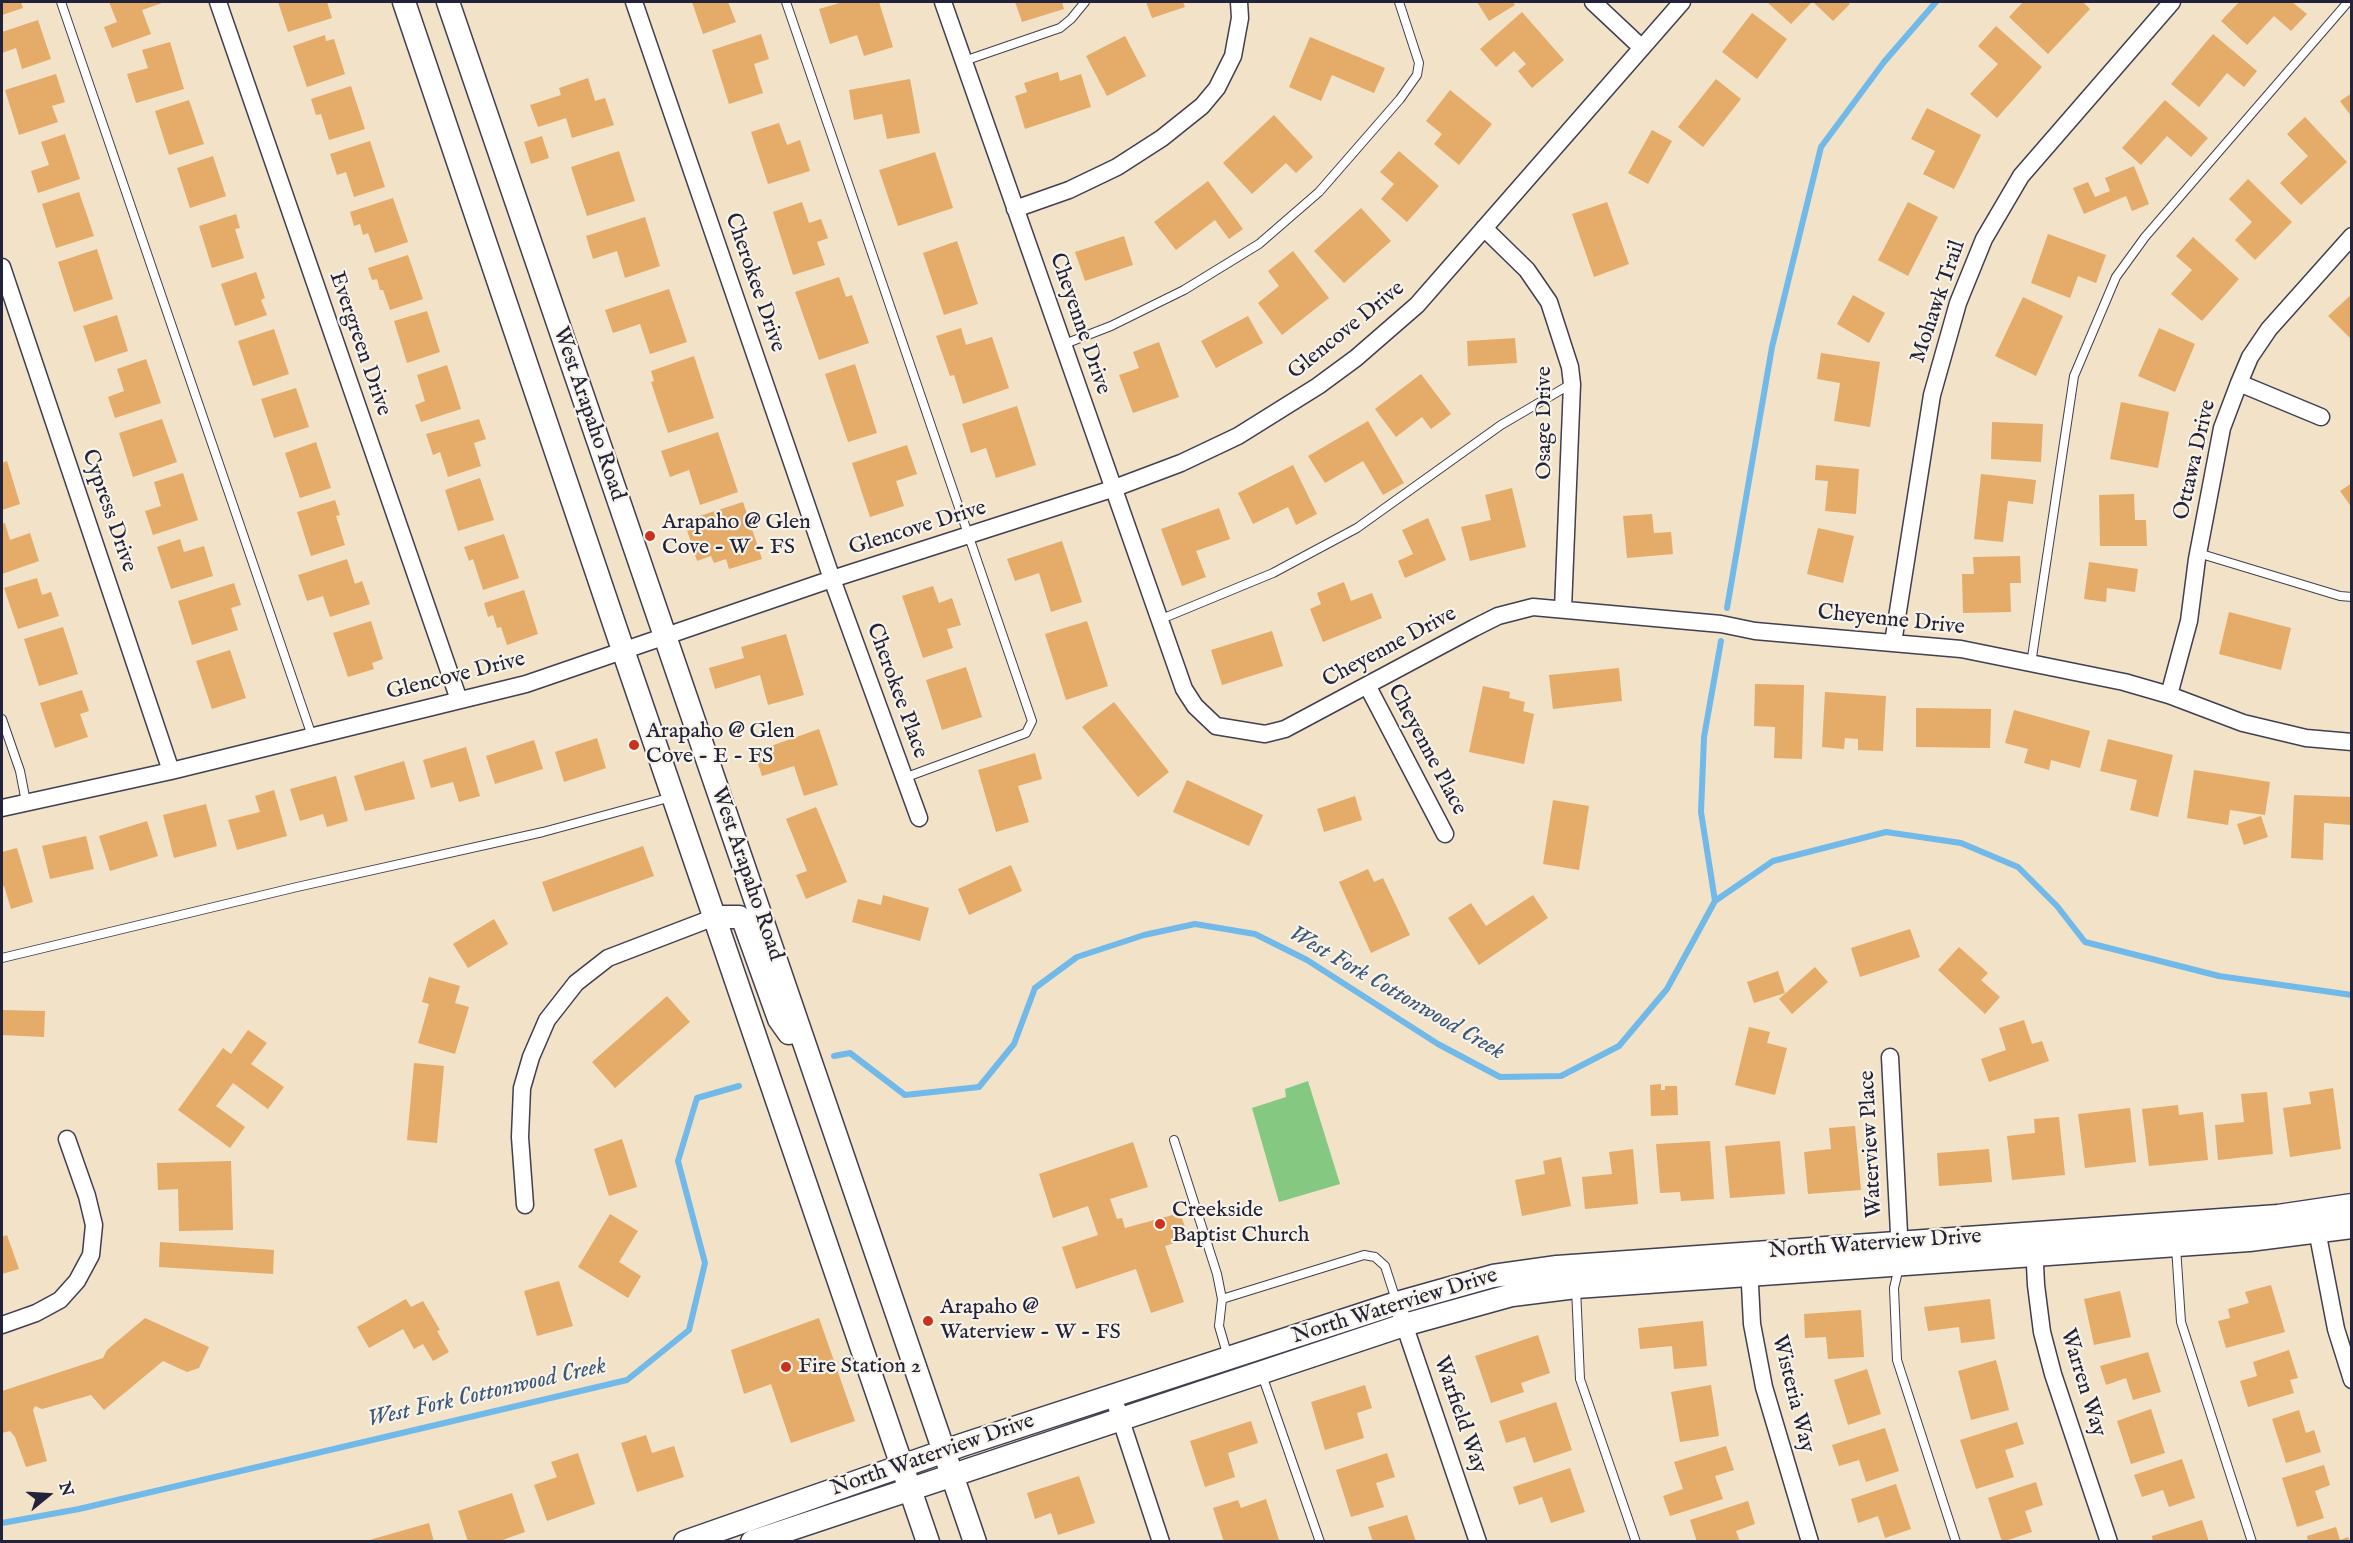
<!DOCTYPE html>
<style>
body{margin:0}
#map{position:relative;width:2353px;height:1543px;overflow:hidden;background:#f2e2c7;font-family:"IM FELL English",serif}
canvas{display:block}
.frame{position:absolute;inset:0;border:3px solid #22223b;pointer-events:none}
.north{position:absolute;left:18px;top:1465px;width:60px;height:60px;-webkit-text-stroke:4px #f7f3e8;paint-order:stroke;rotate:72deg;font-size:16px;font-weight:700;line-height:24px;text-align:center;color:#22223b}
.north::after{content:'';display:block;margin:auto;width:21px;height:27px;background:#22223b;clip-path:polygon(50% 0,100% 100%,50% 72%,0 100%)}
</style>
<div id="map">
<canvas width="2353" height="1543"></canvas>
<div class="frame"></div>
<div class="north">N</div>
</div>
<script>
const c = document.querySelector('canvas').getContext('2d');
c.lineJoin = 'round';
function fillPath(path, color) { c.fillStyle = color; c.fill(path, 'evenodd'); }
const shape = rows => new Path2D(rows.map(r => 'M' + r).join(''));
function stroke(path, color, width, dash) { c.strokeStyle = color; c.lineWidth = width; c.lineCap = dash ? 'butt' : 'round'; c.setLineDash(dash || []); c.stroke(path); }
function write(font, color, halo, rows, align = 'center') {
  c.font = font + ' "IM FELL English",serif'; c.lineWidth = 4.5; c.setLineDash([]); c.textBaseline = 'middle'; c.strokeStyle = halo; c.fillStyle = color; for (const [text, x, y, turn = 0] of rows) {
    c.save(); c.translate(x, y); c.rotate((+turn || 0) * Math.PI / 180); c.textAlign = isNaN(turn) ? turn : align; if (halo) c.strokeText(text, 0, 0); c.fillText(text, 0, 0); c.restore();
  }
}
const green = shape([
 [1308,1081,1340,1184,1279,1202,1252,1108,1286,1097,1285,1089]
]);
const stream = shape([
 [1727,608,1772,347,1821,147,1884,62,1936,2],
 [1715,901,1701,812,1704,737,1721,641],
 [834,1056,850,1053,905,1095,979,1087,1014,1044,1035,988,1077,957,1144,935,1195,924,1255,934,1307,960,1438,1044,1500,1077,1561,1076,1619,1046,1667,989,1715,901,1773,861,1886,832,1961,843,2018,867,2057,906,2085,942,2219,976,2352,995],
 [2,1523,79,1509,627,1380,689,1330,705,1263,678,1161,697,1098,739,1086]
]);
const building = shape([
 [2,2,21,2,23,8,2,15],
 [109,2,165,2,142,10,151,34,112,48,104,27,117,22],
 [278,2,327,2,332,18,288,32],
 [692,2,728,2,736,22,703,34],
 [843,2,879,2,893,47,864,56,857,35,830,44,819,9],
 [1015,2,1062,2,1064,9,1022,22],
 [1146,2,1183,2,1185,7,1152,18],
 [1477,2,1513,2,1515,5,1489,21],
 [1767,2,1812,2,1791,24],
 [1813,2,1847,2,1850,4,1833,21],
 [2023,2,2083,2,2090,9,2048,54,2009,17],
 [2239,2,2292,2,2307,14,2291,31,2274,16,2247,45,2221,21],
 [1522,12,1564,60,1532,88,1518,71,1526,64,1514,51,1496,67,1480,49],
 [1752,13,1787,39,1757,79,1722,52],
 [38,20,51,59,22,69,16,48,2,53,2,32],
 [1996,26,2042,67,1997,118,1970,94,1998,64,1978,46],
 [761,34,769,59,754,64,763,93,729,104,712,50],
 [2213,34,2257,71,2244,87,2227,73,2199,107,2171,84],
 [325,35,326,41,334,39,345,74,307,87,293,46],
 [1125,36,1146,76,1107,96,1086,56],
 [1310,37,1385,68,1374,93,1332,75,1321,101,1289,87],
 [170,42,184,89,136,103,127,74,148,68,142,50],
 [1058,72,1060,81,1081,74,1091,107,1025,129,1015,96,1027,92,1024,83],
 [56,74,65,102,52,106,58,122,19,135,5,90],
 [588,78,595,101,605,98,614,125,572,138,566,118,538,127,530,105,561,95,559,88],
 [910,79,920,133,887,139,882,114,854,120,849,90],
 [1716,79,1741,99,1703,147,1678,127],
 [351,86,365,129,329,140,321,114,316,115,311,99],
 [1450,90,1492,124,1459,165,1434,144,1442,134,1426,121],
 [2352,93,2352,117,2340,101],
 [189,100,204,144,169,155,155,111],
 [2165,100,2208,138,2191,157,2167,136,2141,165,2122,148],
 [1927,108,1981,135,1954,189,1923,174,1935,151,1911,139],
 [1274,115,1313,157,1296,173,1286,163,1252,194,1223,163],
 [2305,117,2347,162,2301,205,2280,183,2308,156,2287,134],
 [779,123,787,145,800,140,810,171,768,184,751,132],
 [1652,130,1672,141,1648,184,1628,173],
 [65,134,80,179,38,193,31,171,49,165,41,142],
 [542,136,549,158,531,164,524,142],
 [370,141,385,187,354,197,346,172,337,175,330,154],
 [619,151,635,201,587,216,571,167],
 [1399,151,1439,186,1407,222,1381,199,1394,184,1380,172],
 [935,152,953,208,898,226,879,170],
 [213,156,226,196,190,208,177,168],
 [2134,166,2149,204,2132,211,2126,196,2084,214,2073,188,2088,182,2095,197,2110,191,2105,178],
 [2248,179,2292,222,2255,260,2235,240,2252,222,2229,199],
 [1208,181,1243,229,1229,239,1215,220,1176,250,1154,222],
 [79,192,94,236,56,248,42,204],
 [393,198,408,242,375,253,368,233,363,235,360,224,354,226,350,212],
 [802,202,809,223,821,219,828,238,817,242,825,265,793,275,773,212],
 [1607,202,1629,264,1594,277,1572,214],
 [1908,202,1938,217,1908,276,1878,260],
 [1361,208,1391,241,1344,283,1314,251],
 [236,214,240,228,235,229,244,258,212,268,199,226],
 [645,217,660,266,625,278,617,251,593,259,586,236],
 [2048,234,2106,255,2096,283,2078,276,2070,298,2031,283],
 [1124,236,1133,265,1085,281,1075,252],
 [2193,237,2239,279,2202,321,2171,294,2192,270,2176,256],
 [957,241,978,304,944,315,923,253],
 [97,249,113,299,74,312,58,262],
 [1293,251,1329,298,1282,335,1258,303,1279,286,1268,271],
 [408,255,423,299,390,310,383,290,380,290,377,279,372,280,368,268],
 [256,272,265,298,261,300,267,315,235,326,221,284],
 [839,277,846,297,852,295,869,343,819,360,795,292],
 [669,289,687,342,650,354,640,324,613,333,605,310],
 [2352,294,2352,340,2328,316],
 [1853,295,1885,313,1869,343,1837,324],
 [2023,297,2063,316,2036,376,1995,356],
 [427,311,440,352,407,363,394,321],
 [117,315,128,351,95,362,83,326],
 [1248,316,1263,343,1216,368,1201,341],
 [961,328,966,345,992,337,1009,388,963,404,954,375,950,376,936,336],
 [2159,328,2195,344,2175,392,2138,376],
 [274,329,289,374,253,386,238,341],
 [1515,338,1517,363,1468,366,1467,341],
 [1159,342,1179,397,1133,413,1119,375,1139,368,1133,352],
 [1821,353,1880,362,1870,427,1834,421,1840,383,1817,379],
 [694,356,714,418,668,433,651,382,654,381,651,371],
 [146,359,161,403,115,418,108,397,124,391,117,369],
 [855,364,877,433,848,442,825,374],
 [447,365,461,409,421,422,415,405,425,401,417,375],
 [1421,374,1451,414,1431,429,1422,417,1396,437,1375,409],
 [296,388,309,427,274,438,261,399],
 [2121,402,2169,412,2158,468,2110,459],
 [1017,406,1036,465,996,478,986,448,971,453,962,424],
 [162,419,177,462,133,477,119,433],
 [479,419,486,439,474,443,481,466,448,477,440,452,433,455,426,434],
 [1368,421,1404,483,1383,495,1363,461,1325,483,1308,456],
 [1992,422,2043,424,2041,462,1991,459],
 [718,432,738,492,700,505,689,470,670,477,661,451],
 [316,442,331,488,300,498,285,453],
 [907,445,917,474,896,481,904,506,870,517,852,463],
 [7,461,20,504,2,510,2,463],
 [1293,465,1317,514,1296,525,1288,507,1253,524,1238,493],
 [1816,465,1859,469,1856,514,1825,511,1828,481,1815,480],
 [183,473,198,520,153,535,145,511,161,506,154,482],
 [1981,474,2036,480,2033,504,2008,501,2003,542,1974,539],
 [480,478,494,520,458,531,445,490],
 [2352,483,2352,508,2340,491],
 [1512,488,1526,547,1470,561,1461,527,1491,520,1485,495],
 [2134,494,2135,520,2146,520,2147,546,2100,546,2099,495],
 [335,500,340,515,336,516,345,545,311,556,297,512],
 [743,502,762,559,729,569,726,559,714,563,711,556,697,561,684,521],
 [1219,508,1230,539,1196,551,1206,577,1182,586,1161,529],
 [1652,514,1654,533,1671,532,1673,554,1627,558,1623,516],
 [1428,518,1446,560,1405,578,1398,561,1413,554,1402,530],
 [5,523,10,540,30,533,39,561,2,574,2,524],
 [1818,528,1854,536,1843,583,1807,574],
 [504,534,519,578,483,590,473,559,469,561,464,547],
 [180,539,184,552,204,546,213,576,171,589,157,547],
 [1062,541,1082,602,1051,612,1039,573,1015,581,1007,559],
 [2020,556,2021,583,2010,583,2011,612,1963,613,1962,574,1974,574,1973,557],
 [347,559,355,584,362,581,370,604,330,617,323,596,307,601,298,575],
 [2089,562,2138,569,2135,592,2107,588,2106,602,2084,599],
 [37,578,42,595,51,592,59,616,18,629,4,588],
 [1344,582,1351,601,1372,593,1382,618,1323,642,1310,609,1321,604,1317,593],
 [234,583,241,605,231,608,238,630,192,645,178,601],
 [933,586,939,603,952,598,961,625,947,629,953,648,923,658,902,596],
 [524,590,538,634,507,645,501,627,497,628,493,615,488,617,484,603],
 [2229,612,2291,628,2281,670,2219,654],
 [371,621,383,659,372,663,374,669,348,677,333,633],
 [1087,621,1108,686,1066,700,1045,634],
 [63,627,78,674,39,686,24,639],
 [1272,631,1283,666,1222,685,1211,650],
 [786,634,804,695,768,705,760,675,715,689,709,668,744,658,741,647],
 [230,650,246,698,212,709,196,661],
 [966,667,982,717,942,730,926,680],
 [1619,668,1622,701,1553,709,1549,675],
 [1755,684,1804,685,1802,759,1774,758,1775,727,1754,726],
 [1483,686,1510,692,1509,698,1525,702,1523,711,1534,714,1524,764,1469,752],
 [82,690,89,711,80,714,88,737,55,748,40,703],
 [1825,692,1886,696,1883,751,1858,750,1858,739,1845,738,1844,749,1822,747],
 [1114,702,1169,772,1138,797,1082,727],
 [1916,708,1991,709,1990,748,1916,747],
 [2014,710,2090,731,2080,768,2051,760,2049,770,2024,763,2028,749,2005,743],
 [819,729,838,785,804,796,794,766,762,776,754,752],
 [597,738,606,768,564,782,555,752],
 [2108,739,2173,755,2158,817,2130,810,2137,780,2100,771],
 [534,740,543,769,495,784,486,756],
 [466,747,480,796,459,802,453,782,431,788,423,760],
 [1035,753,1042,779,1018,786,1029,822,996,832,978,770],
 [404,761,415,799,365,811,354,776],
 [2194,770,2270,782,2265,815,2230,810,2228,825,2187,818],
 [336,776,348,821,327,827,323,814,300,821,290,789],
 [1187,780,1263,815,1249,846,1173,812],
 [274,790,287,836,237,850,228,820,260,812,255,796],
 [2294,795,2352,797,2352,825,2324,823,2323,860,2291,858],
 [1355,796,1362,820,1324,832,1317,809],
 [1553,800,1589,806,1579,870,1543,864],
 [206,804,217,846,174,858,163,815],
 [816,807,847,882,806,899,796,875,807,871,786,819],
 [2261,816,2268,837,2244,845,2237,824],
 [147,821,158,856,110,871,99,836],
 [86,836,94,869,50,879,42,846],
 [643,846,654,876,553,912,542,882],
 [17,848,33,902,11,909,4,886,2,887,2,852],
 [1011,865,1022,891,969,915,958,889],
 [1368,869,1374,882,1383,878,1410,935,1371,953,1339,882],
 [883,895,929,908,920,941,852,922,858,899,881,905],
 [1533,895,1548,918,1479,965,1448,918,1471,903,1486,926],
 [494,919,508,944,468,968,453,944],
 [1910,929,1920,957,1860,977,1851,948],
 [1959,947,1988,973,1981,980,2000,997,1985,1014,1938,970],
 [1815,967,1828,982,1792,1014,1779,999],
 [1778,971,1785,993,1754,1003,1747,982],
 [429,977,460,986,455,1003,469,1007,455,1054,418,1043,429,1004,422,1002],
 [667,996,690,1022,615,1088,592,1062],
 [2,1010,45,1011,44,1037,2,1035],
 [2024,1020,2032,1044,2042,1041,2049,1061,1989,1082,1981,1059,2006,1050,1999,1028],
 [1749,1027,1770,1032,1767,1043,1787,1048,1775,1095,1735,1085],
 [248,1030,267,1043,251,1064,284,1087,268,1109,233,1083,216,1106,245,1127,230,1148,178,1110,223,1048,231,1054],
 [414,1063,444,1066,437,1143,407,1140],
 [1661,1084,1661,1090,1665,1090,1665,1086,1677,1086,1678,1115,1651,1116,1650,1085],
 [2333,1088,2341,1149,2290,1157,2283,1108,2311,1104,2309,1092],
 [2267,1092,2273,1154,2218,1160,2215,1125,2244,1122,2241,1094],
 [2178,1105,2179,1115,2203,1112,2208,1160,2149,1166,2142,1109],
 [2130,1108,2136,1162,2085,1168,2078,1114],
 [2059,1117,2065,1175,2012,1180,2007,1136,2035,1133,2034,1119],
 [1855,1126,1861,1190,1808,1194,1804,1152,1831,1149,1829,1128],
 [622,1139,637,1187,609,1196,594,1149],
 [1710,1141,1714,1199,1681,1201,1680,1192,1660,1193,1656,1144],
 [1780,1141,1785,1194,1730,1198,1725,1146],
 [1133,1142,1148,1187,1110,1199,1117,1219,1122,1218,1125,1228,1180,1213,1189,1238,1165,1246,1184,1302,1151,1313,1136,1269,1076,1289,1062,1247,1098,1235,1088,1206,1053,1218,1039,1174],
 [1633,1149,1638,1204,1585,1209,1582,1177,1612,1174,1609,1152],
 [1989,1149,1992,1182,1939,1186,1937,1153],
 [1561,1157,1571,1206,1522,1216,1515,1180,1545,1174,1543,1161],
 [231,1161,233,1230,179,1231,178,1189,158,1190,157,1163],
 [610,1214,638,1231,619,1262,641,1276,628,1298,578,1267],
 [7,1235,19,1269,2,1274,2,1237],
 [160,1242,274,1250,273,1274,159,1267],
 [559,1281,573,1326,537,1336,524,1291],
 [2271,1285,2285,1332,2226,1348,2218,1321,2230,1318,2228,1309,2249,1303,2245,1292],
 [2120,1291,2131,1337,2094,1345,2084,1299],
 [406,1299,411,1307,423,1301,440,1330,437,1331,449,1352,433,1361,423,1344,414,1349,403,1329,369,1348,357,1327],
 [1990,1299,1995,1339,1961,1343,1959,1327,1928,1331,1924,1307],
 [1861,1310,1864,1357,1828,1359,1826,1337,1805,1338,1804,1314],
 [145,1318,209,1347,199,1368,187,1372,163,1361,104,1410,91,1395,42,1409,35,1406,33,1410,47,1461,26,1467,15,1437,10,1431,2,1433,2,1391,103,1358,107,1350],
 [819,1318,855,1421,791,1443,771,1384,744,1394,731,1350],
 [1703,1321,1707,1366,1674,1369,1672,1346,1640,1349,1638,1328],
 [1538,1335,1550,1373,1521,1383,1524,1392,1491,1403,1475,1356],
 [2289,1350,2298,1378,2290,1380,2294,1393,2248,1407,2240,1381,2257,1376,2253,1362],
 [2148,1352,2161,1392,2133,1400,2126,1378,2106,1385,2100,1366],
 [1996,1360,2009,1410,1971,1420,1958,1371],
 [1867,1369,1881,1414,1848,1425,1834,1380],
 [1365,1385,1372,1408,1357,1413,1364,1438,1325,1450,1311,1402],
 [1711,1385,1719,1436,1680,1442,1671,1392],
 [1556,1402,1572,1450,1534,1463,1525,1437,1506,1443,1499,1421],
 [2151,1409,2165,1453,2131,1464,2117,1421],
 [2299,1410,2306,1433,2314,1430,2321,1452,2286,1463,2272,1419],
 [1251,1421,1258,1443,1228,1453,1235,1477,1205,1487,1190,1441],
 [2017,1422,2024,1444,2005,1450,2014,1477,1976,1489,1960,1440],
 [1885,1428,1899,1471,1866,1482,1859,1460,1839,1466,1832,1445],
 [646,1435,652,1453,674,1446,684,1477,637,1492,621,1443],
 [1726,1446,1734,1470,1715,1476,1723,1499,1670,1516,1663,1496,1683,1489,1674,1462],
 [578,1453,595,1504,547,1521,534,1485,557,1477,551,1462],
 [1387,1453,1395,1477,1376,1483,1384,1507,1351,1517,1336,1470],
 [2182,1459,2195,1498,2169,1507,2163,1490,2142,1497,2134,1475],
 [2324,1465,2330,1485,2315,1491,2324,1518,2297,1527,2282,1478],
 [1570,1468,1585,1512,1551,1523,1542,1497,1519,1505,1513,1487],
 [1079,1476,1095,1523,1058,1535,1051,1513,1035,1519,1027,1493],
 [2036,1482,2043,1505,2025,1511,2032,1532,2002,1542,1988,1498],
 [1896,1484,1911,1529,1885,1538,1878,1516,1858,1523,1851,1499],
 [512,1493,525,1532,497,1542,468,1542,458,1511],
 [1266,1499,1279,1540,1224,1542,1213,1508,1238,1500,1241,1508],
 [1748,1501,1755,1524,1736,1531,1740,1542,1697,1542,1690,1520],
 [1407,1515,1416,1542,1373,1542,1368,1527],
 [2202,1520,2209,1542,2153,1542,2152,1536],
 [429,1523,434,1542,366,1542,366,1541],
 [2336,1527,2340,1540,2348,1537,2350,1542,2308,1542,2307,1536]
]);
const lane = shape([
 [61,2,312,736],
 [786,2,1032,721,1026,733,904,778],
 [964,61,1060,28,1071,19,1085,2],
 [1062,345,1111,326,1184,290,1259,244,1319,192,1400,99,1417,75,1419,63,1399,2],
 [2198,553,2340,596,2352,597],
 [1159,620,1273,573,1357,528,1501,425,1571,384],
 [2031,664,2074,376,2116,277,2145,237,2348,2],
 [2,719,20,771,26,802],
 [2,958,297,887,543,832,672,797],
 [1174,1140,1217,1274,1222,1299,1364,1255,1375,1257,1385,1266,1397,1303],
 [2176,1247,2181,1322,2252,1542],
 [1899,1267,1894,1288,1897,1360,1956,1542],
 [1576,1288,1580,1379,1636,1542],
 [1222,1299,1219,1326,1228,1357],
 [1262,1375,1320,1542]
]);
const street = shape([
 [218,2,459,700],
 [634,2,832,579,919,818],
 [943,2,1184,689,1195,706,1216,726,1265,734,1285,729,1474,628,1498,616,1533,607,1721,624,1755,631,1961,649,2124,682,2169,695,2243,723,2306,738,2352,742],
 [1593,2,1642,48],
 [1015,209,1069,190,1117,167,1162,138,1202,106,1217,88,1233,56,1240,18,1239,2],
 [1484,228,1527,270,1549,302,1570,367,1572,384,1563,609],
 [2,267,171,771],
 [2239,383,2321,417],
 [1893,643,1932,395,1958,303,1984,239,2021,176,2172,2],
 [1368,687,1445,834],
 [2169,695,2189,621,2197,559,2222,428,2239,383,2250,357,2269,329,2352,236],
 [2,808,171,771,526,684,832,579,1112,489,1181,463,1238,436,1318,386,1356,358,1417,305,1682,2],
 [1890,1057,1900,1253],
 [525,1205,520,1137,522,1088,531,1057,547,1020,576,983,608,958,715,917],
 [2315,1220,2336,1329,2352,1380],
 [2034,1244,2036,1285,2042,1332,2053,1374,2109,1542],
 [1749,1265,1752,1324,1764,1387,1810,1542],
 [1401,1315,1478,1542],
 [2,1325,36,1313,60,1300,77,1281,91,1255,94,1225,87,1196,67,1139],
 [1113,1396,1161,1542]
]);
const secondary = shape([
 [404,2,623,650,928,1542],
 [448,2,975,1542],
 [715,917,739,917,744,922,779,1019,789,1033],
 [685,1542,962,1445,1397,1303,1493,1276,1557,1267,2278,1216,2352,1205],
 [752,1542,1404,1325,1512,1295,1576,1287,2249,1240,2352,1227]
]);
const markers = [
 [650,536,6,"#c8321e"],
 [634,745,6,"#c8321e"],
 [1160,1224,6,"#c8321e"],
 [928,1321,6,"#c8321e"],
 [786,1367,6,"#c8321e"]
];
const streetNames = [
 ["Cherokee Drive",754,283,71],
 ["Mohawk Trail",1939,302,-71],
 ["Cheyenne Drive",1079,324,71],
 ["Glencove Drive",1347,331,-39],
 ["Evergreen Drive",359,344,71],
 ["West Arapaho Road",588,414,71],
 ["Osage Drive",1545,423,-90],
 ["Ottawa Drive",2196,460,-77],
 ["Cypress Drive",108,511,71],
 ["Glencove Drive",918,529,-17],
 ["Cheyenne Drive",1891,621,6],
 ["Cheyenne Drive",1390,648,-28],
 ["Glencove Drive",456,677,-14],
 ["Cherokee Place",896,691,70],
 ["Cheyenne Place",1426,750,62],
 ["West Arapaho Road",746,874,71],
 ["Waterview Place",1872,1144,-93],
 ["North Waterview Drive",1875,1245,-4],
 ["North Waterview Drive",1395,1307,-17],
 ["Warren Way",2082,1383,73],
 ["Wisteria Way",1792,1394,76],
 ["Warfield Way",1459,1415,71],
 ["North Waterview Drive",933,1456,-19]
];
const poiNames = [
 ["Arapaho @ Glen",662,523],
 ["Cove - W - FS",662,548],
 ["Arapaho @ Glen",646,732],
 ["Cove - E - FS",646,757],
 ["Creekside",1172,1211],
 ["Baptist Church",1172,1236],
 ["Arapaho @",940,1308],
 ["Waterview - W - FS",940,1333],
 ["Fire Station 2",798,1367]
];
const waterNames = [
 ["West Fork Cottonwood Creek",1396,994,30],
 ["West Fork Cottonwood Creek",487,1394,-13]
];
fillPath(green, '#85c881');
stroke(stream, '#70b9e9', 6);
fillPath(building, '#e4ab69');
stroke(lane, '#413f50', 10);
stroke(street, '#413f50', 19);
stroke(secondary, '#413f50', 25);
stroke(lane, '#fff', 8);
stroke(street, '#fff', 16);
stroke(secondary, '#fff', 22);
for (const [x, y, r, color] of markers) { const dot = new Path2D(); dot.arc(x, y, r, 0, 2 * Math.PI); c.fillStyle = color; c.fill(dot); stroke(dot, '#f7f3e8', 2); }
write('22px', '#22223b', '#f7f3e8', streetNames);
write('22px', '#22223b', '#f7f3e8', poiNames, 'left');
write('italic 24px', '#3d5778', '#f7f3e8', waterNames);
</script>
